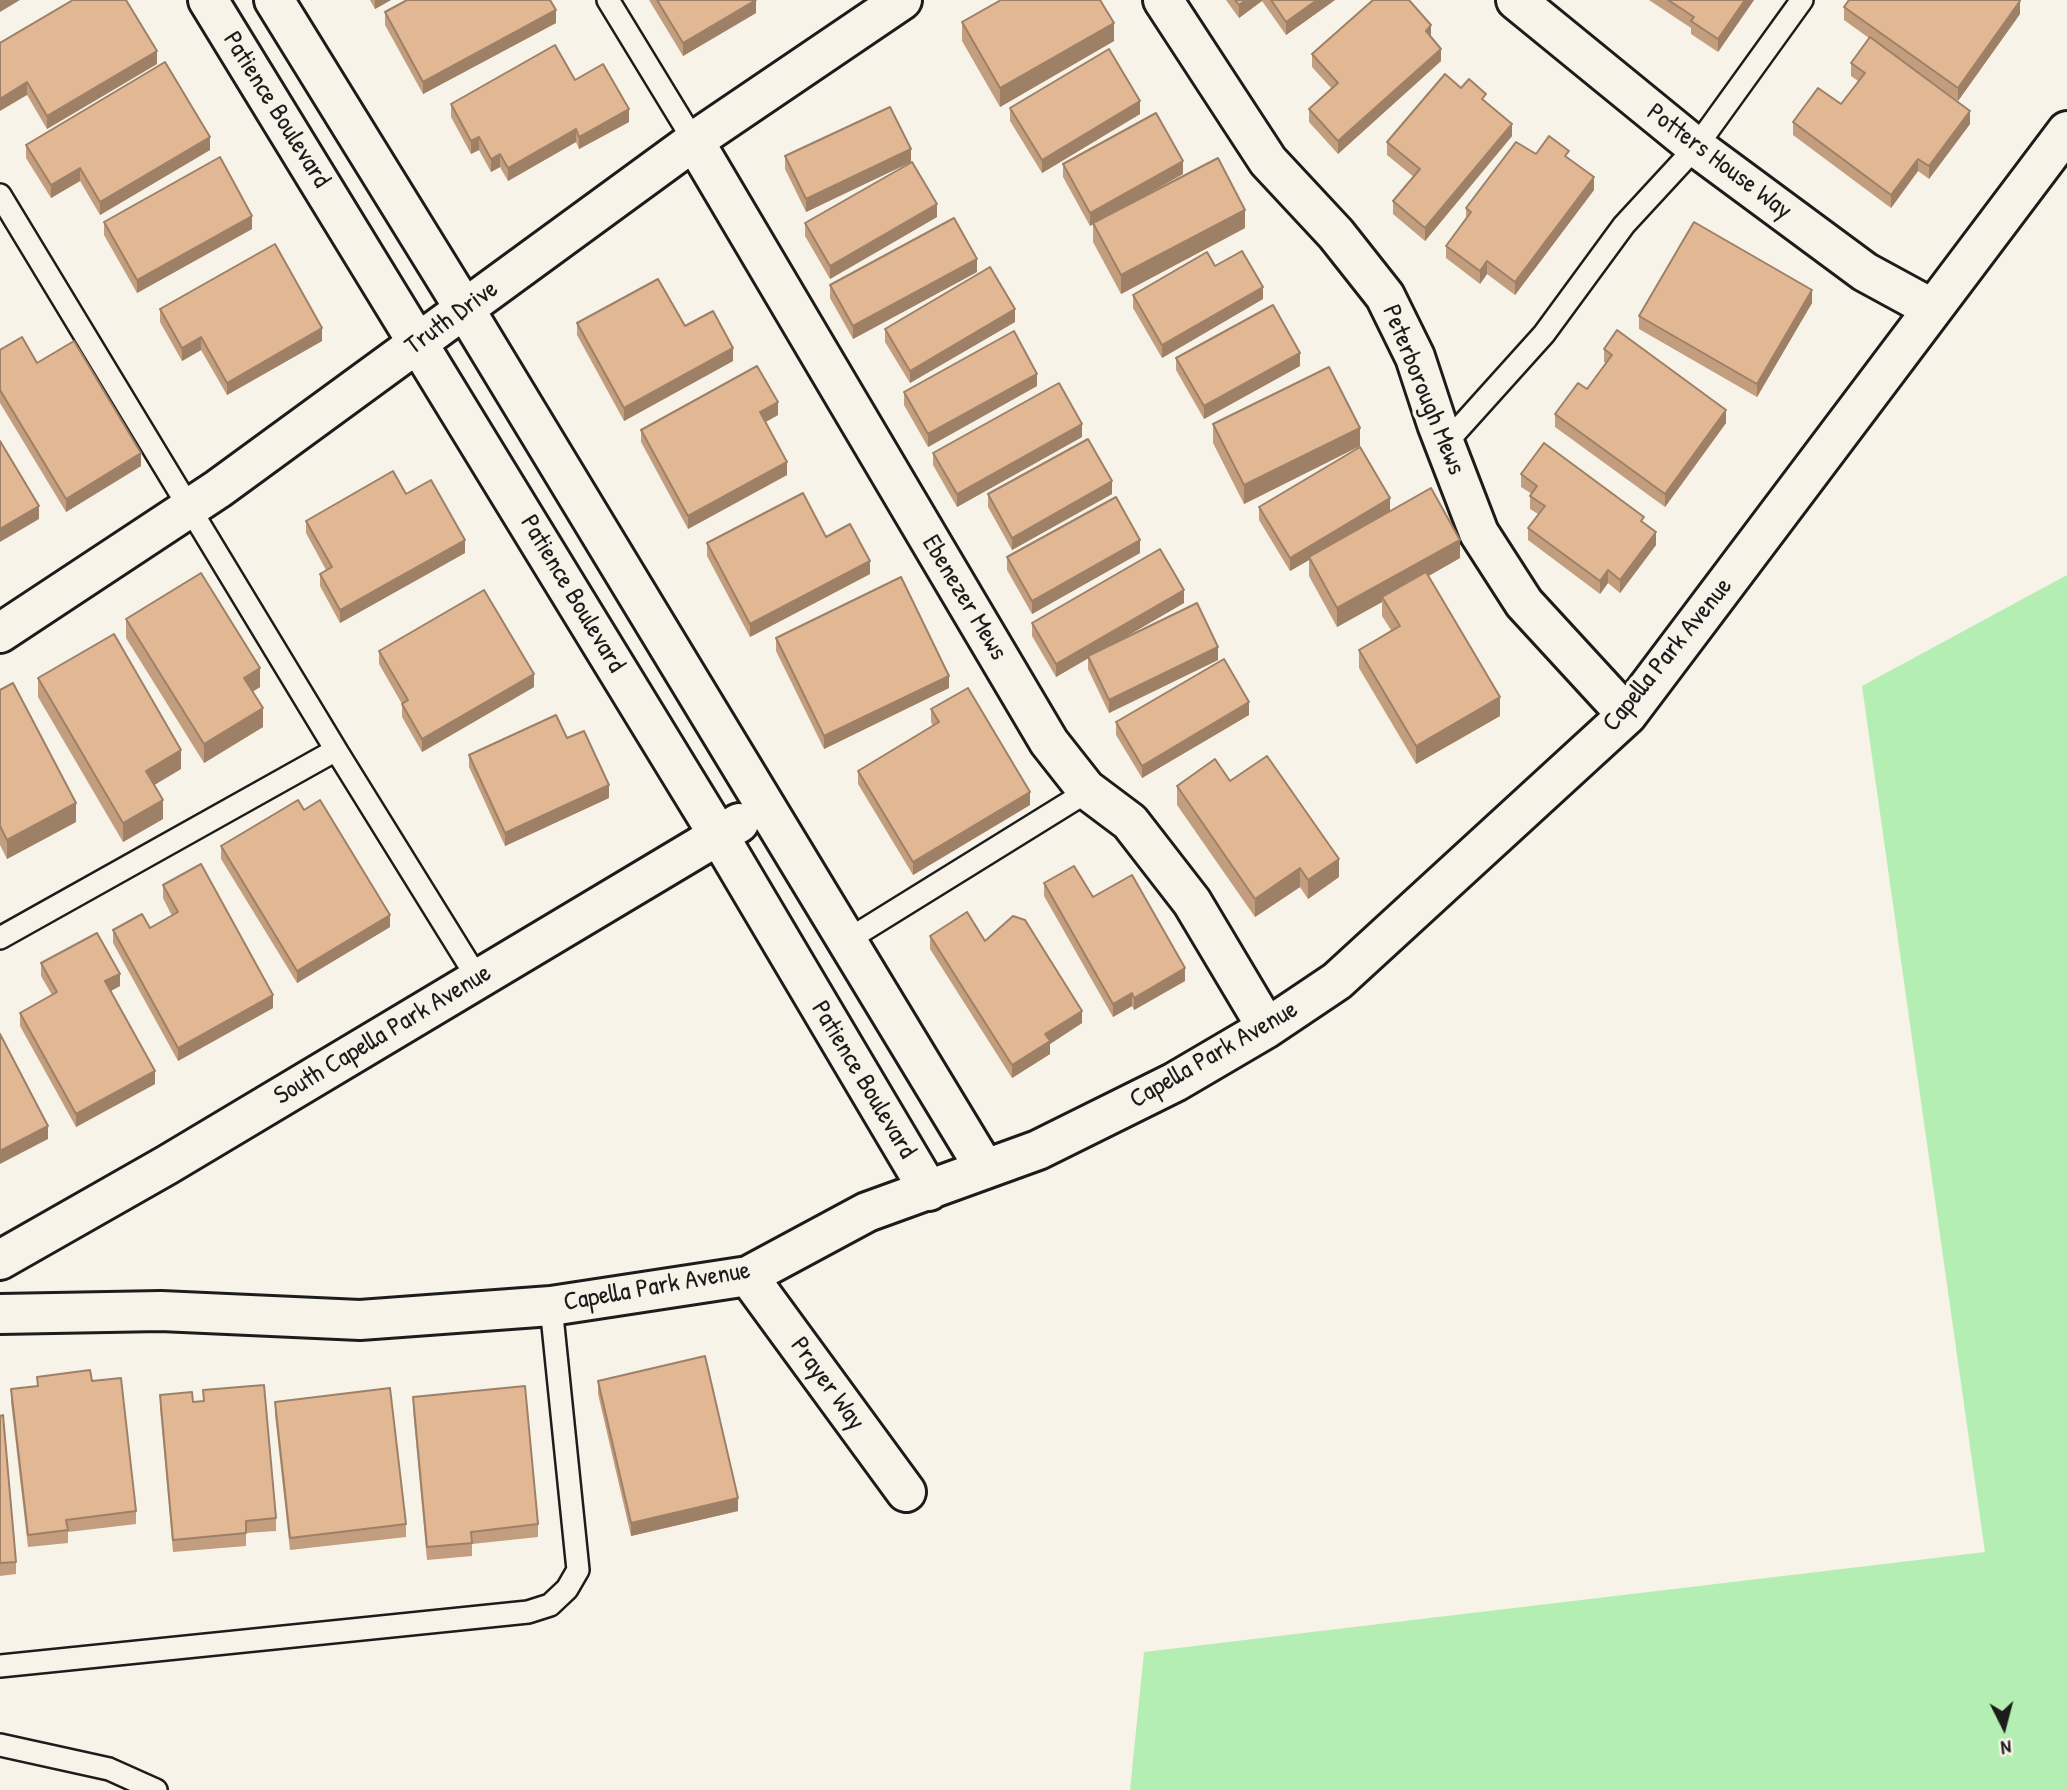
<!DOCTYPE html>
<style>
body{margin:0}
#map{position:relative;width:2067px;height:1790px;overflow:hidden;background:#f7f3e8;font-family:"Patrick Hand",sans-serif}
canvas{display:block}
.north{position:absolute;left:1969px;top:1692px;width:70px;height:70px;-webkit-text-stroke:5px #f7f3e8;paint-order:stroke;rotate:174deg;font-size:19px;font-weight:700;line-height:28px;text-align:center;color:#1c1c1c}
.north::after{content:'';display:block;margin:auto;width:24px;height:32px;background:#1c1c1c;clip-path:polygon(50% 0,100% 100%,50% 72%,0 100%)}
</style>
<div id="map">
<canvas width="2067" height="1790"></canvas>
<div class="north">N</div>
</div>
<script>
const c = document.querySelector('canvas').getContext('2d');
c.lineJoin = 'round';
function fillPath(path, color) { c.fillStyle = color; c.fill(path, 'evenodd'); }
const shape = rows => new Path2D(rows.map(r => 'M' + r).join(''));
function stroke(path, color, width, dash) { c.strokeStyle = color; c.lineWidth = width; c.lineCap = dash ? 'butt' : 'round'; c.setLineDash(dash || []); c.stroke(path); }
function write(font, color, halo, rows, align = 'center') {
  c.font = font + ' "Patrick Hand",sans-serif'; c.lineWidth = 7; c.setLineDash([]); c.textBaseline = 'middle'; c.strokeStyle = halo; c.fillStyle = color; for (const [text, x, y, turn = 0] of rows) {
    c.save(); c.translate(x, y); c.rotate((+turn || 0) * Math.PI / 180); c.textAlign = isNaN(turn) ? turn : align; if (halo) c.strokeText(text, 0, 0); c.fillText(text, 0, 0); c.restore();
  }
}
const green = shape([
 [2067,575,2067,1790,1130,1790,1144,1652,1985,1552,1862,686]
]);
const service = shape([
 [608,0,694,141],
 [0,195,336,750],
 [1445,444,1544,334,1624,225,1696,147,1802,0],
 [0,938,336,750,478,979],
 [846,941,1088,791],
 [0,1666,528,1612,550,1605,567,1589,578,1570,551,1306],
 [0,1745,109,1769,156,1790]
]);
const minor = shape([
 [208,0,719,836,929,1191],
 [274,0,464,308,985,1169],
 [1163,0,1268,161,1336,234,1385,296,1415,357,1437,424,1479,533,1524,603,1627,715],
 [1516,0,1696,147,1865,272,1933,309],
 [694,141,1049,742,1086,789,1130,822,1192,902,1267,1028],
 [0,633,218,489,694,141,902,0],
 [0,1260,167,1165,739,823],
 [748,1276,906,1492],
 [0,1314,161,1311,360,1320,551,1306,748,1276,867,1212,1038,1150,1175,1082,1267,1028,1337,981,1627,715,2067,131]
]);
const wall = shape([
 [370,0,391,0,375,9],
 [649,0,755,0,756,13,683,56],
 [1226,0,1335,0,1286,35,1262,1,1239,18],
 [1649,0,1754,0,1718,52,1691,34,1691,28],
 [1844,7,2020,14,1958,101,1930,81,1970,124,1929,179,1918,171,1891,208,1793,135,1793,122,1841,104,1858,81,1851,76,1851,63,1869,38,1844,20],
 [385,12,556,23,423,94,385,25],
 [962,22,1114,41,1000,107,962,41],
 [1431,37,1441,61,1338,154,1309,122,1309,109,1332,89,1312,67,1312,54],
 [0,43,157,64,47,129,27,95],
 [575,80,629,122,579,149,576,142,508,181,500,167,491,172,479,150,471,154,451,117,451,104],
 [1461,88,1486,103,1512,136,1425,241,1393,214,1393,201,1414,177,1387,155,1387,142],
 [1010,108,1140,114,1042,173,1010,121],
 [26,145,210,150,100,215,80,181,51,198,26,158],
 [1536,154,1569,159,1594,190,1515,295,1487,274,1480,284,1446,258,1446,246,1466,218,1466,208],
 [785,156,911,162,806,212,785,169],
 [1063,164,1183,174,1120,209,1245,228,1121,294,1093,242,1093,224,1090,226,1063,177],
 [937,217,830,279,805,236,805,223],
 [104,222,252,229,137,293,104,235],
 [1215,266,1263,299,1162,358,1133,308,1133,295],
 [977,272,853,339,830,298,830,285],
 [1812,303,1757,397,1639,329,1639,316],
 [160,309,322,341,227,395,201,350,182,361,160,322],
 [1015,322,910,383,885,342,885,329],
 [577,323,685,326,733,361,624,421,577,335],
 [1604,349,1726,423,1665,507,1555,427,1555,414,1587,389,1606,363,1604,362],
 [0,350,37,363,141,466,66,512,0,403],
 [1176,358,1300,366,1204,419,1176,370],
 [1037,386,928,447,904,405,904,392],
 [778,415,766,422,787,475,688,529,641,442,641,430],
 [1213,424,1360,446,1244,504,1213,443],
 [1082,437,957,507,933,465,933,453],
 [1521,474,1644,523,1656,545,1620,593,1608,583,1600,594,1528,540,1528,528,1538,514,1530,509,1530,496,1532,494,1521,487],
 [406,494,465,553,340,623,320,586,320,574,326,570,306,533,306,521],
 [988,494,1112,494,1012,550,988,507],
 [1259,507,1390,511,1460,558,1428,576,1500,716,1416,764,1359,668,1359,650,1391,630,1382,616,1382,602,1337,627,1309,576,1309,560,1290,571,1259,520],
 [826,537,870,574,750,637,707,556,707,543],
 [1140,553,1032,614,1007,570,1007,557],
 [1184,603,1112,645,1218,660,1109,713,1088,669,1088,658,1056,677,1032,636,1032,623],
 [126,619,260,687,252,692,263,727,204,763,126,638],
 [776,638,949,688,824,749,776,651],
 [379,651,534,687,422,752,402,717,402,704,379,664],
 [38,678,181,769,154,785,163,819,123,842,38,697],
 [0,690,76,822,7,859,0,845],
 [931,709,1030,805,913,875,858,784,858,771,933,726,931,722],
 [1249,715,1142,778,1116,735,1116,722],
 [469,755,609,798,505,846,469,767],
 [1230,781,1339,877,1308,899,1300,887,1255,917,1177,805,1177,786],
 [304,810,390,927,297,983,221,859,221,846],
 [1044,883,1093,897,1185,981,1134,1010,1132,1006,1113,1017,1044,896],
 [163,885,273,1008,178,1061,113,943,113,930,150,928,172,916,163,898],
 [930,936,985,941,1082,1023,1050,1044,1050,1054,1012,1078,930,949],
 [41,963,120,986,111,991,155,1084,76,1127,20,1026,20,1013,52,995,41,976],
 [37,1377,92,1381,136,1511,136,1524,68,1532,68,1543,28,1547,11,1402,11,1389,37,1386],
 [598,1381,738,1511,631,1536,598,1394],
 [203,1390,276,1518,276,1531,246,1533,246,1546,173,1552,160,1408,160,1395,193,1402,203,1401],
 [413,1397,538,1524,538,1537,472,1544,472,1556,427,1560,413,1410],
 [275,1402,406,1524,406,1537,290,1550,275,1415],
 [0,1416,16,1562,16,1574,0,1576]
]);
const shadedWall = shape([
 [0,0,20,0,0,12],
 [375,0,391,0,375,9],
 [756,0,756,13,683,56,683,43],
 [1246,0,1262,0,1262,1,1239,18,1239,5],
 [1317,0,1335,0,1286,35,1286,22],
 [1745,0,1754,0,1718,52,1718,39],
 [2020,1,2020,14,1958,101,1958,88],
 [556,10,556,23,423,94,423,82],
 [1114,23,1114,41,1000,107,1000,88],
 [1431,25,1431,38,1426,31],
 [1441,49,1441,61,1338,154,1338,141],
 [157,51,157,64,47,129,47,116],
 [27,82,27,95,0,111,0,99],
 [1140,101,1140,114,1042,173,1042,160],
 [629,109,629,122,579,149,579,137],
 [1970,111,1970,124,1929,179,1929,166],
 [1512,124,1512,136,1425,241,1425,228],
 [576,129,576,142,508,181,508,168],
 [210,137,210,150,100,215,100,202],
 [479,137,479,150,471,154,471,141],
 [911,149,911,162,806,212,806,199],
 [500,154,500,167,491,172,491,159],
 [1918,159,1918,171,1891,208,1891,195],
 [1183,161,1183,174,1090,226,1090,213],
 [80,168,80,181,51,198,51,185],
 [1594,177,1594,190,1515,295,1515,282],
 [937,204,937,217,830,279,830,266],
 [1245,210,1245,228,1121,294,1121,275],
 [252,216,252,229,137,293,137,280],
 [977,259,977,272,853,339,853,326],
 [1487,261,1487,274,1480,284,1480,271],
 [1263,287,1263,299,1162,358,1162,345],
 [1812,290,1812,303,1757,397,1757,384],
 [1015,309,1015,322,910,383,910,371],
 [322,328,322,341,227,395,227,383],
 [201,337,201,350,182,361,182,348],
 [733,348,733,361,624,421,624,408],
 [1300,353,1300,366,1204,419,1204,406],
 [1037,374,1037,386,928,447,928,434],
 [778,402,778,415,760,425,760,412],
 [1726,410,1726,423,1665,507,1665,494],
 [1082,424,1082,437,957,507,957,494],
 [1360,428,1360,446,1244,504,1244,485],
 [141,453,141,466,66,512,66,499],
 [787,462,787,475,688,529,688,516],
 [1112,481,1112,494,1012,550,1012,538],
 [1390,498,1390,511,1309,557,1309,560,1290,571,1290,558],
 [39,506,39,519,0,542,0,529],
 [1656,532,1656,545,1620,593,1620,580],
 [465,540,465,553,340,623,340,610],
 [1140,540,1140,553,1032,614,1032,601],
 [1460,540,1460,558,1385,601,1382,597,1382,602,1337,627,1337,608],
 [870,561,870,574,750,637,750,624],
 [1608,570,1608,583,1600,594,1600,581],
 [1184,590,1184,603,1056,677,1056,664],
 [1218,647,1218,660,1109,713,1109,700],
 [260,668,260,687,244,697,244,678],
 [534,674,534,687,422,752,422,739],
 [949,676,949,688,824,749,824,736],
 [1500,697,1500,716,1416,764,1416,746],
 [1249,702,1249,715,1142,778,1142,766],
 [263,708,263,727,204,763,204,744],
 [181,750,181,769,146,790,146,771],
 [609,785,609,798,505,846,505,833],
 [1030,792,1030,805,913,875,913,862],
 [163,800,163,819,123,842,123,823],
 [76,803,76,822,7,859,7,840],
 [1339,859,1339,877,1308,899,1308,880],
 [1300,868,1300,887,1255,917,1255,899],
 [390,915,390,927,297,983,297,971],
 [1185,968,1185,981,1134,1010,1134,998],
 [120,974,120,986,105,994,105,981],
 [1132,993,1132,1006,1113,1017,1113,1004],
 [273,995,273,1008,178,1061,178,1048],
 [1082,1011,1082,1023,1050,1044,1050,1054,1012,1078,1012,1065,1045,1034],
 [155,1071,155,1084,76,1127,76,1114],
 [48,1126,48,1139,0,1164,0,1151],
 [738,1498,738,1511,631,1536,631,1523]
]);
const building = shape([
 [73,0,126,0,157,51,47,116,27,82,0,99,0,43,73,0],
 [407,0,550,0,556,10,423,82,385,12,407,0],
 [657,0,756,0,683,43,657,0],
 [1001,0,1100,0,1114,23,1000,88,962,22,1001,0],
 [1235,0,1246,0,1239,5,1235,0],
 [1271,0,1317,0,1286,22,1271,0],
 [1373,0,1409,0,1431,25,1426,31,1441,49,1338,141,1309,109,1338,83,1312,54,1373,0],
 [1668,0,1745,0,1718,39,1691,21,1694,17,1668,0],
 [1849,0,2019,0,2020,1,1958,88,1844,7,1849,0],
 [1870,37,1970,111,1929,166,1918,159,1891,195,1793,122,1818,88,1841,104,1865,73,1851,63,1870,37],
 [555,45,575,80,603,64,629,109,579,137,576,129,508,168,500,154,491,159,479,137,471,141,451,104,555,45],
 [1109,49,1140,101,1042,160,1010,108,1109,49],
 [165,62,210,137,100,202,80,168,51,185,26,145,165,62],
 [1445,74,1461,88,1469,79,1486,94,1482,99,1512,124,1425,228,1393,201,1420,169,1387,142,1445,74],
 [890,107,911,149,806,199,785,156,890,107],
 [1156,113,1183,161,1090,213,1063,164,1156,113],
 [1549,136,1569,151,1565,156,1594,177,1515,282,1487,261,1480,271,1446,246,1471,212,1466,208,1516,142,1536,154,1549,136],
 [220,157,252,216,137,280,104,222,220,157],
 [1218,158,1245,210,1121,275,1093,223,1218,158],
 [912,162,937,204,830,266,805,223,912,162],
 [954,218,977,259,853,326,830,285,954,218],
 [1694,222,1812,290,1757,384,1639,316,1694,222],
 [275,244,322,328,227,383,201,337,182,348,160,309,275,244],
 [1242,251,1263,287,1162,345,1133,295,1207,252,1215,266,1242,251],
 [990,267,1015,309,910,371,885,329,990,267],
 [658,279,685,326,713,311,733,348,624,408,577,323,658,279],
 [1273,305,1300,353,1204,406,1176,358,1273,305],
 [1617,330,1726,410,1665,494,1555,414,1578,383,1587,389,1612,355,1604,349,1617,330],
 [1014,331,1037,374,928,434,904,392,1014,331],
 [22,337,37,363,74,341,141,453,66,499,0,390,0,350,22,337],
 [757,366,778,402,760,412,787,462,688,516,641,430,757,366],
 [1329,367,1360,428,1244,485,1213,424,1329,367],
 [1059,383,1082,424,957,494,933,453,1059,383],
 [1088,439,1112,481,1012,538,988,494,1088,439],
 [0,441,39,506,0,529,0,441],
 [1544,443,1644,517,1641,521,1656,532,1620,580,1608,570,1600,581,1528,528,1545,506,1530,496,1537,486,1521,474,1544,443],
 [1360,447,1390,498,1290,558,1259,507,1360,447],
 [393,471,406,494,431,480,465,540,340,610,320,574,332,567,306,521,393,471],
 [1431,488,1460,540,1337,608,1309,557,1431,488],
 [803,493,826,537,850,524,870,561,750,624,707,543,803,493],
 [1116,497,1140,540,1032,601,1007,557,1116,497],
 [1160,549,1184,590,1056,664,1032,623,1160,549],
 [1426,572,1500,697,1416,746,1359,650,1400,626,1382,597,1426,572],
 [201,573,260,668,244,678,263,708,204,744,126,619,201,573],
 [901,577,949,676,824,736,776,638,901,577],
 [484,590,534,674,422,739,402,704,408,700,379,651,484,590],
 [1197,603,1218,647,1109,700,1088,656,1197,603],
 [114,634,181,750,146,771,163,800,123,823,38,678,114,634],
 [1224,659,1249,702,1142,766,1116,722,1224,659],
 [13,683,76,803,7,840,0,826,0,690,13,683],
 [968,688,1030,792,913,862,858,771,939,722,931,709,968,688],
 [556,715,567,738,584,731,609,785,505,833,469,755,556,715],
 [1267,756,1339,859,1308,880,1300,868,1255,899,1177,786,1215,759,1230,781,1267,756],
 [298,800,304,810,320,800,390,915,297,971,221,846,298,800],
 [201,864,273,995,178,1048,113,930,142,914,150,928,178,912,163,885,201,864],
 [1074,866,1093,897,1132,875,1185,968,1134,998,1132,993,1113,1004,1044,883,1074,866],
 [967,912,985,941,1013,916,1025,920,1082,1011,1045,1034,1050,1041,1012,1065,930,936,967,912],
 [97,933,120,974,105,981,155,1071,76,1114,20,1013,57,992,41,963,97,933],
 [0,1034,48,1126,0,1151,0,1034],
 [705,1356,738,1498,631,1523,598,1381,705,1356],
 [90,1370,92,1381,121,1378,136,1511,66,1520,68,1530,28,1535,11,1389,38,1386,37,1377,90,1370],
 [264,1385,276,1518,246,1521,246,1533,173,1540,160,1395,192,1392,193,1402,204,1401,203,1390,264,1385],
 [525,1386,538,1524,471,1532,472,1543,427,1547,413,1397,525,1386],
 [390,1388,406,1524,290,1538,275,1402,390,1388],
 [3,1415,16,1562,0,1563,0,1416,3,1415]
]);
const streetNames = [
 ["Patience Boulevard",276,110,58],
 ["Potters House Way",1719,162,37],
 ["Truth Drive",452,318,-36],
 ["Peterborough Mews",1423,390,68],
 ["Patience Boulevard",572,594,59],
 ["Ebenezer Mews",964,598,59],
 ["Capella Park Avenue",1668,655,-51],
 ["South Capella Park Avenue",383,1035,-31],
 ["Capella Park Avenue",1214,1055,-30],
 ["Patience Boulevard",863,1080,59],
 ["Capella Park Avenue",657,1287,-10],
 ["Prayer Way",827,1384,54]
];
fillPath(green, '#b4eeb2');
stroke(service, '#1c1c1c', 26);
stroke(minor, '#1c1c1c', 44);
stroke(service, '#f7f3e8', 21);
stroke(minor, '#f7f3e8', 38);
fillPath(wall, '#c29d7e');
fillPath(shadedWall, '#9e8067');
fillPath(building, '#e2b793');
stroke(building, '#9e8067', 2);
write('26px', '#1c1c1c', '#f7f3e8', streetNames);
</script>
